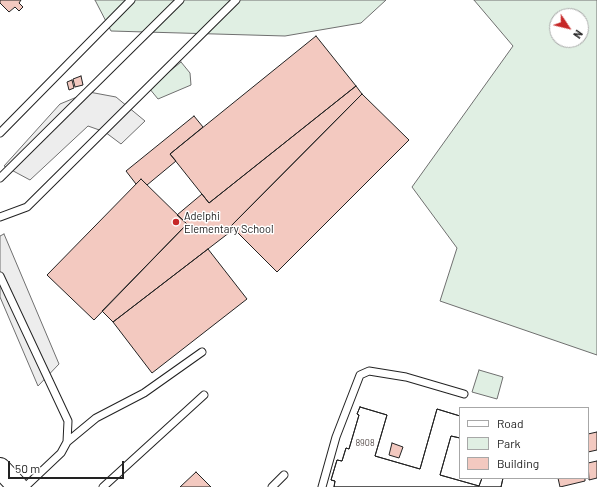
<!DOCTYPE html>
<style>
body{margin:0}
#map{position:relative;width:597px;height:487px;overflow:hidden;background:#fff;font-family:Barlow,sans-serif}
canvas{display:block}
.legend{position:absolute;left:459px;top:407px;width:130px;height:72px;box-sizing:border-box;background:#fff;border:1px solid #a7a7a7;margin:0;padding:5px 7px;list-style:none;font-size:12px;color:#222}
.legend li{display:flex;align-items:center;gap:8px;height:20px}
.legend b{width:20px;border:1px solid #a7a7a7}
.north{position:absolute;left:549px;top:8px;width:40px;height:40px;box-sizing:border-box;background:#fff;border:1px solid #a7a7a7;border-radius:50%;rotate:125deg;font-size:11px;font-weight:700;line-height:16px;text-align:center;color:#222}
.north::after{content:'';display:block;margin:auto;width:14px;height:18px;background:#c62828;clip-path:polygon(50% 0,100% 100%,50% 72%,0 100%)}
.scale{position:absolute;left:8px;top:461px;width:116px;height:18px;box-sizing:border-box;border:2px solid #222;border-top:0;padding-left:5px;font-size:12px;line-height:14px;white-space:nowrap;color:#222;-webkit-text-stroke:3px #fff;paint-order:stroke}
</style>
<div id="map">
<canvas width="597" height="487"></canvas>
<ul class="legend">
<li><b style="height:5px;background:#fff"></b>Road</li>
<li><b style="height:11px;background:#e0efe3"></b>Park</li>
<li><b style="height:11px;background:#f3c9c0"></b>Building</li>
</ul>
<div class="north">N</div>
<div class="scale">50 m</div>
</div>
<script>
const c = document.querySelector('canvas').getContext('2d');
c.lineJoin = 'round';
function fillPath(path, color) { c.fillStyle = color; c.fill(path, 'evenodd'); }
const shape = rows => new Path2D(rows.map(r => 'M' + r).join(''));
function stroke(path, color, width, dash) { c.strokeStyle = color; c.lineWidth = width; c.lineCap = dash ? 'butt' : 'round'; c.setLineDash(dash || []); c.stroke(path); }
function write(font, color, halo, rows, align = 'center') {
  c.font = font + ' Barlow,sans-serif'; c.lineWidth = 3; c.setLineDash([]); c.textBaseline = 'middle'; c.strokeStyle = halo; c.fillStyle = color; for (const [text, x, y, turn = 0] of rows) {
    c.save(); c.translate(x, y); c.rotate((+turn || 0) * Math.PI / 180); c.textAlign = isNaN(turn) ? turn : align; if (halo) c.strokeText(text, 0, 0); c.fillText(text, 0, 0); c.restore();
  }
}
const green = shape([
 [95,0,386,0,361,23,285,36,111,31,95,0],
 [474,0,597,0,597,355,440,301,457,248,412,187,513,46,474,0],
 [557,16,581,16,581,40,557,40,557,16],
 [181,62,190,73,191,85,158,99,149,88,181,62],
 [479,370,503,377,497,399,472,392,479,370]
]);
const parking = shape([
 [89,92,116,97,145,121,121,144,105,132,88,126,30,180,4,166,60,104,89,92],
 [4,234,59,364,38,386,0,297,0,236,4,234]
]);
const building = shape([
 [0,0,21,0,19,3,23,7,19,11,15,7,9,12,0,3,0,0],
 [316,36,356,86,209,203,170,154,316,36],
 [81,76,83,85,75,87,73,79,81,76],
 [72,80,74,88,69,90,67,82,72,80],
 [356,86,362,94,231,226,234,229,113,322,102,311,187,224,177,215,202,194,209,203,356,86],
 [362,94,409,140,277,272,231,226,362,94],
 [194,116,203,127,170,154,176,161,147,185,141,179,136,184,126,171,194,116],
 [141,179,187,224,94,320,47,275,141,179],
 [208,249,247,299,152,373,113,322,208,249],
 [360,407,387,415,375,456,420,469,437,409,460,416,460,438,451,436,440,475,479,486,482,478,503,478,501,487,334,487,335,481,331,480,337,460,342,461,346,448,349,449,359,415,357,414,360,407],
 [360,407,387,415,375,456,420,469,437,409,460,416,460,438,451,436,440,475,479,486,482,478,503,478,501,487,334,487,335,481,331,480,337,460,342,461,346,448,349,449,359,415,357,414,360,407],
 [597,432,597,450,588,452,588,434,597,432],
 [392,443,403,447,399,458,389,455,392,443],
 [597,461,597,478,589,480,588,463,597,461],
 [196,472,211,487,180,487,196,472],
 [558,478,585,478,585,481,560,487,558,478]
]);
const service = shape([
 [0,133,131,0],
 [0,178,180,0],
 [0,217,27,207,236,0],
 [0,276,68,421,67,442,61,453,25,487],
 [67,442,96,418,144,393,202,352],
 [103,487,204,395],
 [272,487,284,475],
 [322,487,336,437,360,375,369,371,406,377,464,394]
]);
const secondary = shape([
 [0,468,18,487]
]);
const markers = [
 [176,222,4,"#c62828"]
];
const numberNames = [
 ["8908",365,443]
];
const poiNames = [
 ["Adelphi",184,216],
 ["Elementary School",184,229]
];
fillPath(green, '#e0efe3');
stroke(green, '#6f6f6f', 1);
fillPath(parking, '#ededed');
stroke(parking, '#6f6f6f', 1);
fillPath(building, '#f3c9c0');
stroke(building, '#222', 1);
stroke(service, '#222', 9);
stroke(secondary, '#222', 22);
stroke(service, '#fff', 7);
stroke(secondary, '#fff', 20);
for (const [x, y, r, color] of markers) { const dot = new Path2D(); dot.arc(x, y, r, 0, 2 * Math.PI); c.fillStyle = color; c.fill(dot); stroke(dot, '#fff', 1.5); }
write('9px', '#564c4a', null, numberNames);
write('11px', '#222', '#fff', poiNames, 'left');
</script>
